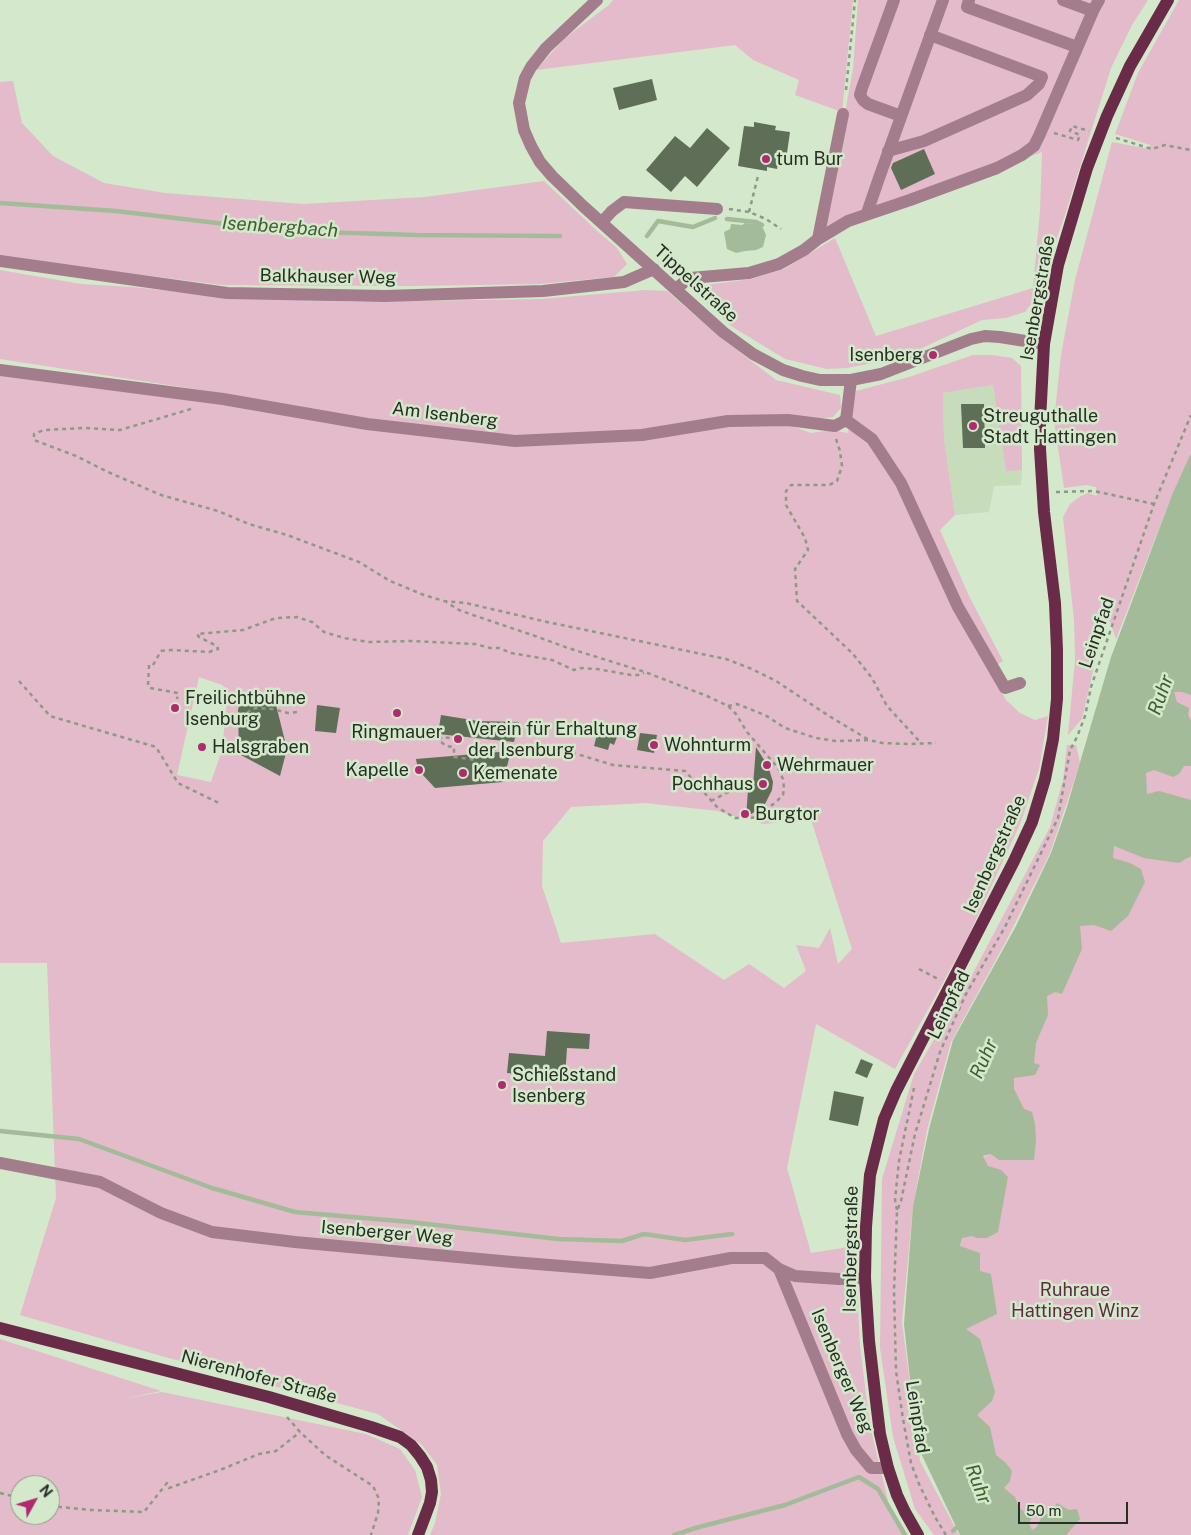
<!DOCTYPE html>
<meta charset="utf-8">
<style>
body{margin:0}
#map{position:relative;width:1191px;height:1535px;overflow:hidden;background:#d4e8cb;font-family:"Public Sans",sans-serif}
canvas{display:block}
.north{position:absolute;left:10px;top:1475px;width:50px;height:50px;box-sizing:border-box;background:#d4e8cb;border:1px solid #8f9e88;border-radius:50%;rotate:51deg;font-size:14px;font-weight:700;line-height:20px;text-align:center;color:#272e23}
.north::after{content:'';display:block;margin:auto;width:18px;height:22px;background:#b02a70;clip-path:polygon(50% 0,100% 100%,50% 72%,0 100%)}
.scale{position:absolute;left:1018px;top:1502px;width:110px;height:22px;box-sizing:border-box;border:2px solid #272e23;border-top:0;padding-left:6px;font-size:15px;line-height:18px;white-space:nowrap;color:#272e23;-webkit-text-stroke:4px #d4e8cb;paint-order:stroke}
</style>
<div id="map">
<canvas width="1191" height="1535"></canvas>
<div class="north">N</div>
<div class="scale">50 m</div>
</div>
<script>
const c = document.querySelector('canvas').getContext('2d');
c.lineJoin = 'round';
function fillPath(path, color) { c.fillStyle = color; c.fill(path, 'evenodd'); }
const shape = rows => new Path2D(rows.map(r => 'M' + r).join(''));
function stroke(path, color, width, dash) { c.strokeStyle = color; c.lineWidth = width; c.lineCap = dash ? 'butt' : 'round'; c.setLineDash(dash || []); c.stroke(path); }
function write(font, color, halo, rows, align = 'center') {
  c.font = font + ' "Public Sans",sans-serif'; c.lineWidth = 5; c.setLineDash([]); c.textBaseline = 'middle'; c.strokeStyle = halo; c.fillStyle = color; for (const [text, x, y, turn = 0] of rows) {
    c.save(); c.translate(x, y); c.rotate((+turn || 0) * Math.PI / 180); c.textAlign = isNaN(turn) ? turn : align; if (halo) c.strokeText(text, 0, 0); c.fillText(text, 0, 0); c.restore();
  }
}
const built = shape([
 [993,385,1006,470,1022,470,1021,485,994,486,989,512,955,515,944,439,943,393]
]);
const green = shape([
 [613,0,853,0,842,112,795,95,799,80,753,60,735,45,536,70,565,38,609,5],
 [858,0,1148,0,1132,25,1111,68,1064,218,1035,299,1025,312,1006,318,982,320,903,357,847,368,827,369,785,359,731,326,690,287,751,279,784,269,835,238,876,336,1033,288,1040,211,1042,152,850,223,824,227,853,69],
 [1179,0,1191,0,1191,454,1169,503,1116,639,1109,619,1096,658,1082,719,1068,735,1075,660,1074,620,1063,517,1070,504,1081,496,1088,493,1097,496,1096,487,1086,485,1064,488,1054,421,1061,355,1075,280,1112,142,1149,149,1150,145,1115,134,1138,73],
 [13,81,22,123,53,156,104,183,165,193,303,204,425,197,544,181,596,230,617,248,627,264,614,277,540,284,412,286,222,285,0,257,0,82],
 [0,270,81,284,132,287,230,297,356,302,541,299,645,290,667,291,720,337,776,380,840,395,841,408,833,417,818,419,641,432,518,436,368,419,227,394,0,359],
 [973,355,993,355,1012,358,1021,366,1022,470,1006,471,993,385,943,393,944,439,955,515,940,530,969,596,1003,661,989,670,1006,700,1020,713,1035,720,1048,716,1039,769,1020,824,966,941,895,1069,816,1024,787,1168,811,1253,855,1246,860,1346,870,1426,889,1505,908,1535,430,1535,435,1523,441,1494,437,1465,422,1445,378,1414,165,1357,20,1315,56,1198,47,963,0,963,0,375,231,403,516,445,731,424,789,425,811,433,832,430,848,433,856,391,909,377],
 [199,677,222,685,228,690,222,750,211,782,177,775],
 [645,803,718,811,736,817,754,817,762,824,774,823,807,807,852,949,838,964,830,928,819,948,796,945,806,971,784,988,749,964,724,980,655,934,561,943,542,886,543,841,571,807],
 [1191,647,1191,1535,1023,1535,986,1462,960,1337,961,1247,960,1246,970,1208,986,1163,983,1157,989,1155,1014,1087,1014,1077,1017,1077,1062,952],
 [1067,745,1076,745,1080,763,1050,853,1006,941,951,1042,927,1130,913,1206,902,1322,920,1461,959,1535,934,1535,915,1509,893,1437,880,1348,882,1179,914,1074,973,973,1050,827,1063,780],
 [0,1339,161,1391,123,1399,162,1392,366,1434,400,1449,415,1470,422,1497,408,1535,0,1535],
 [20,1485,50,1485,50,1515,20,1515]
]);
const water = shape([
 [745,223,757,224,763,228,766,235,763,247,756,250,745,251,736,253,727,249,724,232,730,229,731,224,742,225],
 [1191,453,1191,695,1182,692,1174,692,1177,702,1189,708,1188,715,1191,721,1191,766,1184,766,1179,774,1173,777,1154,770,1146,773,1147,794,1159,791,1191,800,1191,856,1179,863,1144,858,1114,846,1113,858,1130,863,1141,869,1145,882,1128,916,1111,931,1094,925,1080,926,1082,949,1062,994,1055,992,1047,996,1048,1015,1036,1043,1034,1063,1040,1065,1035,1075,1014,1078,1014,1089,1024,1109,1032,1112,1035,1124,1036,1141,1034,1160,999,1160,991,1154,983,1156,988,1166,1001,1170,1008,1177,998,1232,987,1238,977,1238,972,1236,962,1238,960,1246,980,1253,980,1271,991,1274,997,1314,966,1329,980,1339,995,1392,992,1401,977,1415,990,1427,996,1455,1005,1462,1012,1471,1010,1481,1004,1488,1015,1497,1019,1508,1032,1517,1029,1523,1032,1530,1037,1527,1042,1516,1052,1512,1057,1503,1069,1510,1077,1509,1080,1519,1066,1535,960,1535,917,1445,904,1324,913,1206,929,1129,953,1040,1016,926,1051,853,1066,810,1111,657,1172,495]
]);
const stream = shape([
 [0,203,116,211,284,231,417,235,560,236],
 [727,219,756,222,762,225],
 [647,236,658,221,693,227,715,218],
 [0,1131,79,1139,212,1188,295,1212,410,1222,558,1239,622,1241,644,1234,685,1240,732,1234],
 [953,1531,956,1528],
 [674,1535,699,1527,785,1505,859,1477,878,1489,905,1535]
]);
const building = shape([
 [652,79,657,100,619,110,613,88],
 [754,122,776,126,775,130,790,132,787,153,780,152,777,169,767,167,767,171,738,166,744,126,754,127],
 [707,128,730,148,697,187,685,176,671,192,646,170,675,136,690,148],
 [924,149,935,174,901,190,891,168,893,163],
 [961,404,984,404,985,448,963,448],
 [253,701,276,705,287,749,280,776,239,754,238,710,239,706,242,704],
 [317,705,340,708,336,733,315,731],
 [441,715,478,721,519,722,514,742,438,734],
 [599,727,620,729,614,745,610,743,608,750,594,746],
 [640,733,657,735,654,753,637,750],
 [756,747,768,766,773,782,772,790,765,804,746,818,748,790,749,790,750,786,753,786],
 [511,751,503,782,435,788,422,774,419,775,416,759],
 [547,1031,590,1034,589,1049,567,1048,565,1077,507,1073,509,1053,545,1056],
 [861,1059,873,1064,867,1078,855,1073],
 [834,1091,864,1097,858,1126,829,1120]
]);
const path = shape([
 [846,90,855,0],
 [1054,133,1078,140,1080,135,1070,131,1072,126,1089,131],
 [1116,138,1152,149,1165,145,1191,150],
 [729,209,749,212,766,219,781,229],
 [749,212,758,176],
 [191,409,120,430,84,428,44,430,34,434,34,440,76,456,108,472,161,495,218,511,249,524,287,535,359,562,390,581,424,595,444,601,466,603,547,622,726,659,752,669,776,681,829,716,869,740],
 [836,439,840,451,842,466,837,481,829,485,791,485,786,491,786,505,805,538,808,550,795,569,797,601,853,654,872,678,887,706,921,743],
 [1056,492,1094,491,1154,504],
 [149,665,148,686,150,688,178,693,177,699],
 [153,665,161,651,171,650,209,652,218,649,217,646,199,637,197,634,243,630,276,618,297,617,312,622,324,632,344,638,369,642,411,641,475,644,490,648,499,648,511,653,552,660,574,670,582,668,597,669,631,675,638,675,644,673],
 [19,681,50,716,156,747,178,783,221,804],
 [728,706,737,704,765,715,785,728,816,738,836,741,869,740,882,743,909,744,936,743],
 [247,713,252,709,257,708,272,709,288,713,297,712],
 [435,737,446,746,454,747,454,757,476,760,476,751,494,749,511,753,577,754,613,765,685,771,717,807,735,818,751,818,756,817,776,802,783,795,784,788,783,779,778,768,747,732,736,714,728,706,707,696,645,672,568,648,538,637,473,615,459,610,446,602],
 [439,740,442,737,456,739],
 [711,801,738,787,749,789],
 [919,969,938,979],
 [897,1210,895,1200,899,1161,914,1088],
 [287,1417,300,1432,325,1455,373,1486,379,1499,378,1513,371,1535],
 [0,1493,20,1498],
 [50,1506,91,1510,144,1512,167,1483,169,1488,220,1470,259,1454,276,1451,300,1432],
 [946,1535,935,1517,919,1484,911,1463,903,1419,896,1371,894,1291,897,1211,901,1201,915,1134,940,1052,966,994,1005,927,1058,818,1070,750,1077,737,1085,716,1091,687,1154,504,1191,415]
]);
const minor = shape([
 [597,0,546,48,531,67,525,78,519,103,524,130,531,146,540,162,552,176,583,206,723,332,753,354,783,370,802,376,820,380,851,380,881,374,971,339,985,336,1000,337,1044,344],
 [894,0,862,88,860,95,863,100,868,104,901,116],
 [969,0,967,7,1077,47],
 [1063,0,1093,11],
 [888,151,924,141,987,113,1027,95,1039,84,1042,77,930,35],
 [867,213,879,178,943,0],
 [602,222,612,211,624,202,717,209],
 [818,239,843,114],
 [0,261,227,293,385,296,543,291,624,282,654,269],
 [675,289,690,278,749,273,779,264,804,250,818,239,848,221,910,200,997,168,1022,155,1034,146,1039,136,1093,11,1099,0],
 [0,370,223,399,367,424,515,441,642,435,728,421,788,420,835,426,846,420,851,380],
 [846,420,872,439,901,483,958,607,1005,688,1020,683],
 [0,1163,100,1182,161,1213,212,1232,295,1242,512,1262,650,1273,731,1258,765,1258,779,1269,795,1276,839,1279,865,1278],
 [779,1269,847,1434,856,1450,871,1468,888,1468]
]);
const major = shape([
 [0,1328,269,1397,371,1427,400,1437,411,1445,420,1456,427,1467,431,1480,432,1492,430,1503,418,1535],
 [918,1535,905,1512,897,1495,888,1468,880,1434,876,1401,869,1341,865,1278,866,1227,870,1175,884,1119,896,1091,1014,861,1032,822,1045,779,1053,739,1057,699,1057,650,1055,603,1044,512,1040,449,1040,421,1044,344,1058,265,1087,168,1107,116,1130,66,1168,0]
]);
const markers = [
 [766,159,5,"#b02a70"],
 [933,355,5,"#b02a70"],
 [973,426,5,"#b02a70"],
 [175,708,5,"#b02a70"],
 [397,713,5,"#b02a70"],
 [458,739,5,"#b02a70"],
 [654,745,5,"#b02a70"],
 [202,747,5,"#b02a70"],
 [767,765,5,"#b02a70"],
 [419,770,5,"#b02a70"],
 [463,773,5,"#b02a70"],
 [763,784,5,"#b02a70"],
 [745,814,5,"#b02a70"],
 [502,1085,5,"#b02a70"]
];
const poiNames = [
 ["tum Bur",776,159],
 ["Isenberg",923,355,"right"],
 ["Streuguthalle",983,416],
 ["Stadt Hattingen",983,437],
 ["Freilichtbühne",185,698],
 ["Isenburg",185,719],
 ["Verein für Erhaltung",468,729],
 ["der Isenburg",468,750],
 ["Ringmauer",397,732,"center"],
 ["Wohnturm",664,745],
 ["Halsgraben",212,747],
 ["Wehrmauer",777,765],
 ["Kapelle",409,770,"right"],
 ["Kemenate",473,773],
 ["Pochhaus",753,784,"right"],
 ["Burgtor",755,814],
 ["Schießstand",512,1075],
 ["Isenberg",512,1096]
];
const streetNames = [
 ["Balkhauser Weg",328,277,1],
 ["Tippelstraße",696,284,42],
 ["Isenbergstraße",1038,298,-80],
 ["Am Isenberg",445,415,7],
 ["Leinpfad",1097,633,-71],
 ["Isenbergstraße",995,854,-66],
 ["Leinpfad",949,1005,-64],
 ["Isenberger Weg",387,1233,5],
 ["Isenbergstraße",851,1249,-89],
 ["Isenberger Weg",842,1371,67],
 ["Nierenhofer Straße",259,1377,15],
 ["Leinpfad",917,1417,81]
];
const parkNames = [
 ["Ruhraue",1075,1290],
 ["Hattingen Winz",1075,1311]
];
const waterNames = [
 ["Isenbergbach",280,227,4],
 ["Ruhr",1161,695,-70],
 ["Ruhr",984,1059,-66],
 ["Ruhr",978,1484,69]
];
fillPath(built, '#c6dcbb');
fillPath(green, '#e3bbca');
fillPath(water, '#a4bb99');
stroke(stream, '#a4bb99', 4.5);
fillPath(building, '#5f6f57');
stroke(path, '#8c9a85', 2.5, [4, 4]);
stroke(minor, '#a37d8c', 12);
stroke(major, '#6a2b48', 12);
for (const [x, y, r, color] of markers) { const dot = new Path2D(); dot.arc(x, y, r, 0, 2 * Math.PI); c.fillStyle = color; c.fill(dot); stroke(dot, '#d4e8cb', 2); }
write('18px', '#272e23', '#d4e8cb', poiNames, 'left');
write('18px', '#272e23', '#d4e8cb', streetNames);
write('18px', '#602a43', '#d4e8cb', parkNames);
write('italic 19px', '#3f5f2e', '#d4e8cb', waterNames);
</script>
